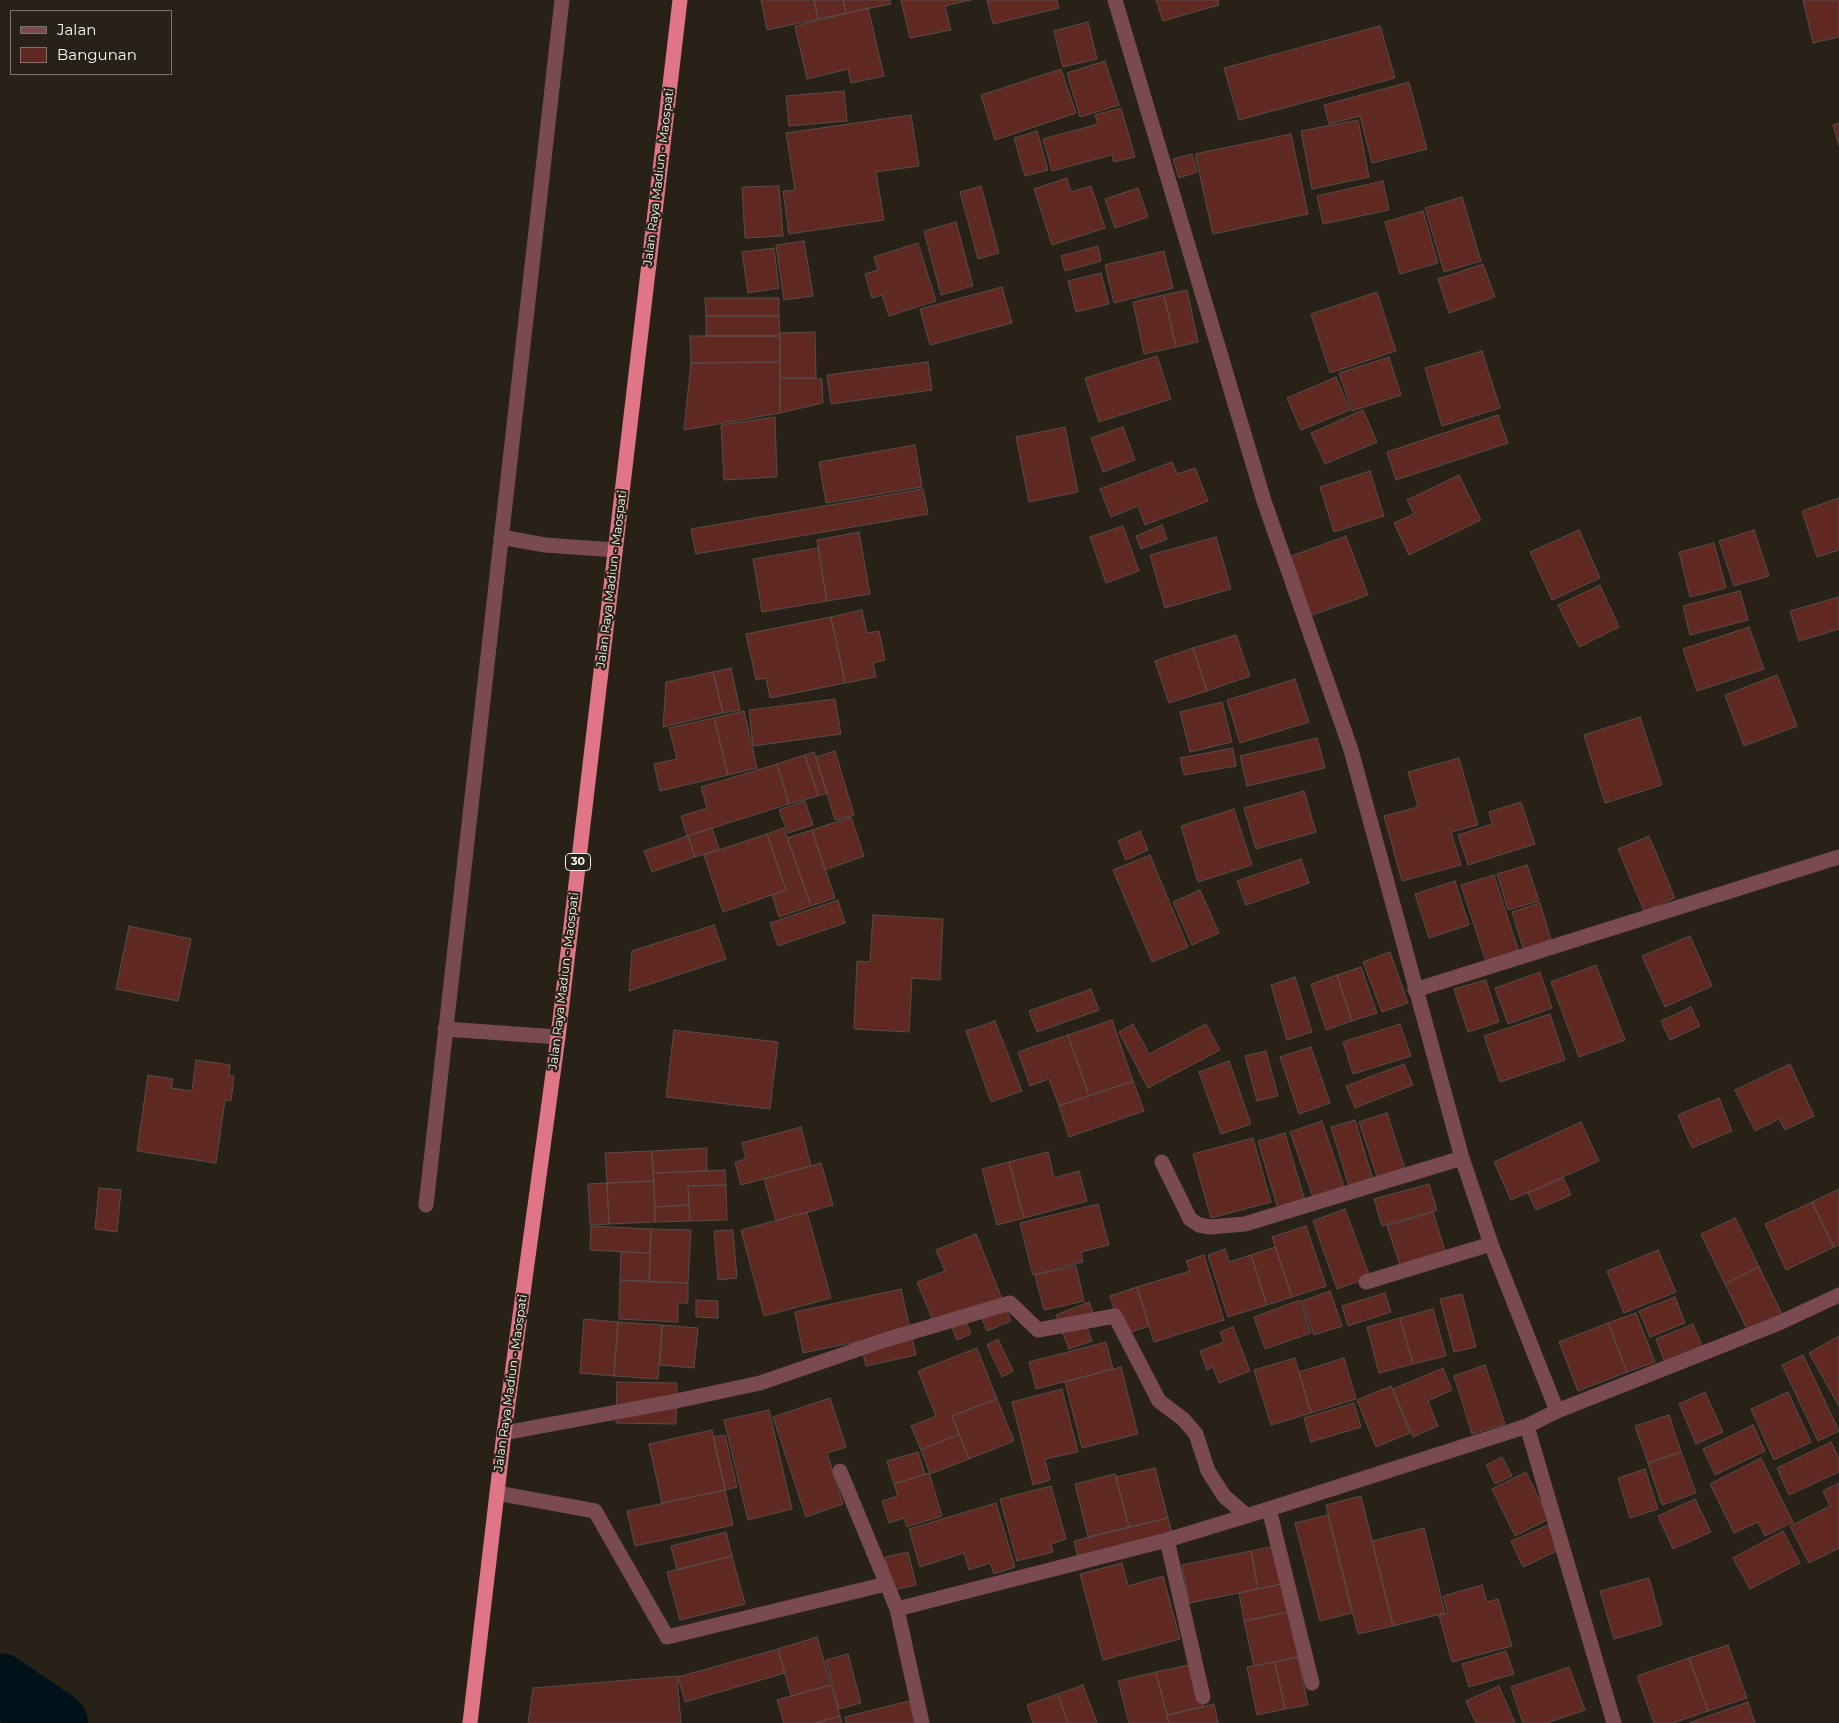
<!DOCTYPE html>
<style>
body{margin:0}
#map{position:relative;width:1839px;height:1723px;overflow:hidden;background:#272118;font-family:Montserrat,sans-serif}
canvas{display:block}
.legend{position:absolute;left:10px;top:10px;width:162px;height:65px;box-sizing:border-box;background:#272118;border:1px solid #7b756e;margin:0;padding:6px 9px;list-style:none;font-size:15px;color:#f8f4ee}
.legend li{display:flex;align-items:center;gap:10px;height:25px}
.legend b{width:25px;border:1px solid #7b756e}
</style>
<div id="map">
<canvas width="1839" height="1723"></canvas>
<ul class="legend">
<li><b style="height:6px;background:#794a50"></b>Jalan</li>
<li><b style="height:14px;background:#5f2922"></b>Bangunan</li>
</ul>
</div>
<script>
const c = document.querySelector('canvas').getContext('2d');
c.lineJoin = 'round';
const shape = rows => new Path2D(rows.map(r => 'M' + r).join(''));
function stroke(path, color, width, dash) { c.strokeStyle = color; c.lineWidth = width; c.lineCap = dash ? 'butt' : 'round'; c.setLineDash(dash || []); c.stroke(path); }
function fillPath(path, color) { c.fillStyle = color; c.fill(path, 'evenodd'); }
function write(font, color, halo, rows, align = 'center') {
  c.font = font + ' Montserrat,sans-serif'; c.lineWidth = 4.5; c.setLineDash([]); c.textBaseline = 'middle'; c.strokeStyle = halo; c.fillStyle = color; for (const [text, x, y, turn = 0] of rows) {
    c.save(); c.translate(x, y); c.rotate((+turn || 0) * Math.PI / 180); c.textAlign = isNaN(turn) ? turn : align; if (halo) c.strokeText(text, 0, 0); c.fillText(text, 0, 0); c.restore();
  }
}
const river = shape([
 [0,1684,57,1723]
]);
const building = shape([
 [761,0,814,0,818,19,767,30,761,0],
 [814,0,843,0,846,13,818,19,814,0],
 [843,0,890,0,891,4,846,13,843,0],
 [901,0,971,0,945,6,951,30,910,38,901,0],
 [987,0,1057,0,1059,8,993,24,987,0],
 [1156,0,1218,0,1219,5,1163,21,1156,0],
 [1803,0,1839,0,1839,37,1813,43,1803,0],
 [868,8,884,76,851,83,848,69,807,79,795,26,868,8],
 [1088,22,1097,59,1063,67,1054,31,1088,22],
 [1380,26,1395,78,1239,120,1224,68,1380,26],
 [1105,61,1119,105,1080,117,1067,73,1105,61],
 [1061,69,1076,113,995,140,981,95,1061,69],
 [1409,82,1427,149,1372,163,1360,116,1329,124,1324,105,1409,82],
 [844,91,847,121,789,126,786,96,844,91],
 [1121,108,1135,157,1114,162,1112,155,1052,171,1043,139,1098,124,1095,115,1121,108],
 [911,115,919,166,876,172,884,220,789,234,783,191,795,190,786,133,911,115],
 [1358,120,1369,177,1312,189,1301,131,1358,120],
 [1839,123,1839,146,1833,125,1839,123],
 [1037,131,1048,170,1025,176,1014,138,1037,131],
 [1291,134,1308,214,1213,234,1195,154,1291,134],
 [1192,154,1197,172,1179,178,1173,159,1192,154],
 [1067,178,1071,192,1091,186,1105,228,1052,245,1034,189,1067,178],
 [1383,181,1389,210,1323,224,1317,196,1383,181],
 [779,186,783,236,745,238,742,187,779,186],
 [981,186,999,253,978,259,960,192,981,186],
 [1138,188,1148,217,1115,228,1105,199,1138,188],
 [1462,197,1481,261,1444,272,1425,208,1462,197],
 [1423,211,1438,263,1400,274,1385,222,1423,211],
 [956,222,973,286,941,295,924,231,956,222],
 [804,241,813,296,784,300,776,245,804,241],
 [918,243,936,301,889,316,882,295,872,298,865,274,878,270,874,257,918,243],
 [1098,246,1101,261,1065,271,1061,256,1098,246],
 [774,248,779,288,748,293,742,252,774,248],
 [1164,251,1173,288,1114,303,1105,265,1164,251],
 [1483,264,1495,297,1449,313,1438,279,1483,264],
 [1101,273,1109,304,1076,312,1068,281,1101,273],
 [1002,287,1012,323,930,345,920,309,1002,287],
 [1187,290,1198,342,1176,347,1164,295,1187,290],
 [1377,292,1396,351,1330,373,1311,314,1377,292],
 [1164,295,1176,347,1144,354,1133,302,1164,295],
 [705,298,779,298,779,316,706,316,705,298],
 [706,316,779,316,780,336,706,336,706,316],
 [815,332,816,378,780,378,780,333,815,332],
 [690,336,780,336,780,362,691,363,690,336],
 [1482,351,1500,408,1442,426,1425,368,1482,351],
 [1157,356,1171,399,1099,422,1085,378,1157,356],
 [1389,357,1401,395,1352,411,1339,373,1389,357],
 [780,362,780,413,684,430,691,363,780,362],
 [928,362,932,390,831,404,827,375,928,362],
 [1336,377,1350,410,1301,430,1287,398,1336,377],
 [780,378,822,379,823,403,780,413,780,378],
 [1363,410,1377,442,1325,464,1311,433,1363,410],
 [1498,415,1508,443,1396,480,1387,452,1498,415],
 [775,417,777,477,724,480,721,425,775,417],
 [1065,427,1078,492,1029,502,1016,437,1065,427],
 [1123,427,1135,460,1103,472,1091,438,1123,427],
 [915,445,922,487,826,503,819,462,915,445],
 [1172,462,1177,474,1195,468,1208,501,1145,525,1138,506,1111,517,1100,489,1172,462],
 [1370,471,1384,516,1334,532,1320,487,1370,471],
 [1459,475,1481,520,1409,555,1394,523,1414,514,1407,500,1459,475],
 [923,489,928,514,696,554,691,529,923,489],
 [1839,498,1839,550,1817,557,1802,511,1839,498],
 [1162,525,1167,539,1141,549,1136,536,1162,525],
 [1123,526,1139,571,1106,583,1090,537,1123,526],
 [1579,530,1600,578,1552,600,1530,552,1579,530],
 [1754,530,1769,576,1734,586,1719,541,1754,530],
 [859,532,870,594,827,601,817,540,859,532],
 [1346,536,1368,595,1310,616,1289,557,1346,536],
 [1216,537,1231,589,1165,608,1150,555,1216,537],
 [1714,543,1726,588,1690,597,1679,552,1714,543],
 [818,548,827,601,762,612,753,559,818,548],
 [1600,585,1619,627,1579,647,1558,605,1600,585],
 [1740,591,1748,620,1690,635,1683,606,1740,591],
 [1839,597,1839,629,1799,641,1790,611,1839,597],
 [862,610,867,633,879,631,885,660,873,663,876,677,845,683,831,617,862,610],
 [831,617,845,683,770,698,766,678,756,680,746,634,831,617],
 [1749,627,1764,669,1697,691,1683,649,1749,627],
 [1236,635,1250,676,1207,691,1193,648,1236,635],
 [1193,648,1207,691,1169,703,1155,661,1193,648],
 [731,668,740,710,723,713,713,672,731,668],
 [713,672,723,713,663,727,666,682,713,672],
 [1777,675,1797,726,1744,746,1725,695,1777,675],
 [1295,679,1309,722,1240,743,1227,700,1295,679],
 [835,699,841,734,753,746,749,710,835,699],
 [1222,702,1232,742,1190,752,1180,712,1222,702],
 [744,711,757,768,728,775,714,718,744,711],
 [1640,717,1662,785,1605,803,1584,735,1640,717],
 [714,718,728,775,660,791,654,764,677,759,669,728,714,718],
 [1317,738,1325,768,1247,786,1240,756,1317,738],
 [1233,748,1236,766,1184,775,1180,758,1233,748],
 [835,751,854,815,835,820,816,757,835,751],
 [814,752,827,793,818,796,805,755,814,752],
 [805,755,818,796,789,804,777,764,805,755],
 [1459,758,1478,825,1451,832,1461,865,1402,881,1384,816,1418,807,1408,772,1459,758],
 [777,764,789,804,687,836,681,816,707,808,701,787,777,764],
 [1304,791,1316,832,1256,849,1244,808,1304,791],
 [805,801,813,825,788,833,779,810,805,801],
 [1521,802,1535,844,1468,865,1458,835,1492,824,1489,812,1521,802],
 [1234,809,1252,865,1198,882,1181,826,1234,809],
 [851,817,864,856,825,870,812,830,851,817],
 [712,828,719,849,695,857,688,836,712,828],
 [784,828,811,906,779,917,772,895,786,890,767,834,784,828],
 [812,830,835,898,811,906,787,838,812,830],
 [1140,831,1148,850,1126,860,1118,841,1140,831],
 [767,834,786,890,723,912,704,855,767,834],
 [688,836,695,857,652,872,644,851,688,836],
 [1649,836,1675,898,1644,911,1618,849,1649,836],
 [1150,855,1188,947,1152,962,1113,870,1150,855],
 [1301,859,1309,883,1246,905,1237,881,1301,859],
 [1527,865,1539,901,1508,910,1497,874,1527,865],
 [1494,875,1519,952,1486,962,1461,885,1494,875],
 [1455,881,1469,925,1429,938,1415,894,1455,881],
 [1200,890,1219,933,1192,945,1173,902,1200,890],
 [838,900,845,923,778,946,770,923,838,900],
 [1540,903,1552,943,1524,951,1512,912,1540,903],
 [873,915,943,919,940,980,912,978,909,1032,854,1029,857,961,870,962,873,915],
 [714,925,726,959,629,991,632,951,714,925],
 [129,926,191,939,178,1001,116,989,129,926],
 [1690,936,1712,986,1665,1007,1642,956,1690,936],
 [1390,952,1408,1003,1382,1012,1363,962,1390,952],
 [1596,965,1625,1040,1579,1057,1551,982,1596,965],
 [1361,967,1377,1013,1352,1021,1337,975,1361,967],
 [1540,972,1552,1008,1508,1024,1495,988,1540,972],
 [1337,975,1352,1021,1326,1030,1311,984,1337,975],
 [1295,977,1312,1032,1287,1040,1271,985,1295,977],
 [1486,980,1499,1022,1468,1032,1454,989,1486,980],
 [1091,989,1099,1010,1037,1032,1029,1011,1091,989],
 [1691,1007,1700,1026,1670,1040,1661,1021,1691,1007],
 [1550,1014,1565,1060,1500,1082,1484,1036,1550,1014],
 [1112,1020,1133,1081,1089,1096,1068,1035,1112,1020],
 [995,1021,1022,1091,991,1102,966,1031,995,1021],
 [1133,1024,1149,1054,1206,1024,1220,1050,1148,1088,1119,1032,1133,1024],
 [1400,1024,1411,1056,1353,1074,1343,1042,1400,1024],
 [674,1030,778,1042,770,1109,666,1097,674,1030],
 [1068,1035,1089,1096,1059,1106,1049,1079,1030,1086,1018,1052,1068,1035],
 [1311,1047,1330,1103,1299,1114,1280,1057,1311,1047],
 [1266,1051,1278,1096,1257,1101,1245,1056,1266,1051],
 [196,1060,230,1065,229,1076,234,1076,231,1101,225,1100,216,1163,137,1151,148,1075,173,1079,171,1088,192,1091,196,1060],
 [1229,1061,1251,1124,1221,1134,1199,1072,1229,1061],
 [1404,1064,1413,1085,1355,1108,1346,1086,1404,1064],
 [1790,1064,1814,1116,1785,1130,1779,1119,1755,1131,1735,1090,1790,1064],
 [1133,1081,1144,1111,1069,1137,1059,1106,1133,1081],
 [1719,1098,1732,1131,1692,1148,1678,1115,1719,1098],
 [1387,1113,1406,1172,1378,1180,1359,1122,1387,1113],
 [1355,1120,1374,1183,1350,1190,1331,1127,1355,1120],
 [1322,1121,1344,1186,1313,1197,1290,1132,1322,1121],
 [1581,1122,1599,1161,1511,1200,1494,1162,1581,1122],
 [801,1127,811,1166,741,1185,735,1162,746,1159,742,1143,801,1127],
 [1285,1133,1305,1201,1278,1209,1258,1141,1285,1133],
 [1253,1138,1271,1202,1211,1218,1193,1154,1253,1138],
 [707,1148,707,1171,653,1173,652,1151,707,1148],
 [652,1151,654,1181,607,1183,605,1153,652,1151],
 [1048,1152,1054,1178,1079,1171,1087,1201,1024,1218,1009,1162,1048,1152],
 [1009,1162,1024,1218,997,1225,982,1169,1009,1162],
 [821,1163,833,1205,776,1221,764,1179,821,1163],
 [725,1170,726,1185,688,1186,689,1205,655,1207,653,1173,725,1170],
 [1563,1178,1571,1195,1536,1210,1528,1193,1563,1178],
 [654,1181,655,1222,609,1224,607,1183,654,1181],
 [607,1183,609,1224,590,1225,588,1184,607,1183],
 [1429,1184,1437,1210,1382,1226,1374,1199,1429,1184],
 [726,1185,727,1220,690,1221,688,1186,726,1185],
 [99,1188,121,1190,117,1232,95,1229,99,1188],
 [1839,1189,1839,1245,1834,1247,1812,1202,1839,1189],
 [1812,1202,1834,1247,1786,1270,1765,1224,1812,1202],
 [1098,1204,1109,1245,1081,1252,1083,1262,1033,1275,1020,1223,1098,1204],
 [689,1205,690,1221,655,1222,655,1207,689,1205],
 [1345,1209,1370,1277,1337,1289,1313,1221,1345,1209],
 [807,1212,831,1298,764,1316,741,1230,807,1212],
 [1433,1212,1447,1257,1402,1271,1387,1226,1433,1212],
 [1735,1218,1759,1267,1725,1284,1701,1234,1735,1218],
 [591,1226,651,1229,650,1253,590,1250,591,1226],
 [1306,1226,1326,1286,1292,1297,1272,1237,1306,1226],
 [651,1229,691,1230,688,1283,649,1282,651,1229],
 [733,1230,737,1278,718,1280,714,1231,733,1230],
 [976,1234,1011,1321,987,1331,979,1311,964,1316,971,1334,957,1340,950,1322,936,1328,917,1282,945,1271,936,1250,976,1234],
 [1275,1247,1292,1297,1267,1305,1251,1255,1275,1247],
 [1225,1249,1229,1262,1251,1255,1267,1305,1228,1317,1208,1255,1225,1249],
 [1658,1250,1676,1292,1624,1313,1607,1271,1658,1250],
 [621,1252,650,1253,649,1282,620,1280,621,1252],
 [1204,1255,1224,1320,1154,1342,1137,1287,1190,1271,1186,1261,1204,1255],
 [1076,1266,1084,1301,1044,1310,1035,1275,1076,1266],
 [1759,1267,1783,1316,1749,1333,1725,1284,1759,1267],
 [620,1280,688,1283,688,1303,678,1303,678,1322,619,1319,620,1280],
 [1137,1287,1149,1326,1122,1335,1110,1296,1137,1287],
 [901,1289,916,1355,866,1366,860,1341,803,1353,795,1312,901,1289],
 [1330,1291,1342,1326,1314,1335,1302,1301,1330,1291],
 [1385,1293,1391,1312,1348,1326,1342,1306,1385,1293],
 [1462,1294,1476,1347,1454,1352,1440,1299,1462,1294],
 [1675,1297,1685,1323,1650,1337,1639,1311,1675,1297],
 [696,1300,718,1301,718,1318,696,1317,696,1300],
 [1300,1300,1311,1333,1265,1349,1254,1317,1300,1300],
 [1089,1302,1096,1321,1086,1325,1092,1341,1069,1349,1056,1315,1089,1302],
 [1433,1309,1446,1356,1413,1364,1400,1318,1433,1309],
 [1636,1313,1655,1362,1627,1372,1608,1323,1636,1313],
 [1400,1318,1413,1364,1379,1373,1367,1327,1400,1318],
 [584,1319,618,1322,614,1376,580,1373,584,1319],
 [618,1322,662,1325,658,1379,614,1376,618,1322],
 [1608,1323,1627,1372,1578,1391,1559,1342,1608,1323],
 [1693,1324,1704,1350,1666,1365,1656,1339,1693,1324],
 [662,1325,698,1328,694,1368,660,1365,662,1325],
 [1233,1327,1250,1371,1219,1383,1213,1367,1207,1370,1200,1351,1224,1342,1220,1332,1233,1327],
 [1839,1336,1839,1406,1809,1353,1839,1336],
 [998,1339,1013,1371,1002,1377,987,1345,998,1339],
 [1106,1342,1113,1369,1036,1389,1029,1362,1106,1342],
 [977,1348,997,1399,952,1416,959,1434,921,1450,911,1426,936,1416,918,1371,977,1348],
 [1803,1355,1839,1431,1818,1441,1782,1365,1803,1355],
 [1295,1358,1311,1413,1271,1425,1254,1370,1295,1358],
 [1344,1358,1356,1399,1311,1413,1299,1372,1344,1358],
 [1485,1365,1505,1424,1472,1434,1454,1376,1485,1365],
 [1121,1367,1138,1434,1082,1448,1065,1382,1121,1367],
 [1443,1368,1452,1390,1428,1401,1438,1426,1413,1437,1393,1389,1443,1368],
 [617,1382,677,1383,676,1424,616,1423,617,1382],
 [1391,1386,1410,1433,1376,1447,1357,1400,1391,1386],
 [1062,1389,1078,1452,1045,1459,1050,1480,1033,1485,1012,1402,1062,1389],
 [1705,1392,1723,1432,1696,1444,1679,1404,1705,1392],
 [1788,1392,1811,1442,1774,1460,1751,1409,1788,1392],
 [830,1398,846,1447,827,1453,843,1504,806,1517,773,1417,830,1398],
 [997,1399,1014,1441,969,1459,952,1416,997,1399],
 [1354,1403,1361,1427,1311,1442,1304,1418,1354,1403],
 [769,1410,792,1509,748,1520,724,1420,769,1410],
 [1669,1415,1681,1452,1648,1463,1635,1426,1669,1415],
 [1753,1425,1765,1451,1715,1475,1703,1449,1753,1425],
 [712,1430,725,1490,662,1503,649,1444,712,1430],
 [959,1434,969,1459,930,1474,921,1450,959,1434],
 [725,1435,737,1487,725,1490,713,1437,725,1435],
 [1831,1442,1839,1458,1839,1472,1789,1495,1777,1468,1831,1442],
 [918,1452,925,1474,894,1484,887,1461,918,1452],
 [1681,1452,1696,1493,1662,1505,1648,1463,1681,1452],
 [1502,1457,1512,1476,1495,1484,1486,1465,1502,1457],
 [1761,1458,1793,1522,1765,1536,1758,1522,1734,1533,1710,1484,1761,1458],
 [1155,1468,1168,1518,1129,1527,1116,1477,1155,1468],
 [1645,1469,1658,1509,1630,1518,1618,1478,1645,1469],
 [1526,1472,1549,1519,1515,1536,1492,1489,1526,1472],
 [929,1473,942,1516,907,1527,904,1518,889,1523,882,1501,898,1496,894,1484,929,1473],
 [1115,1474,1129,1527,1088,1537,1075,1484,1115,1474],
 [1839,1483,1839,1548,1809,1563,1790,1526,1830,1506,1823,1491,1839,1483],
 [1051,1486,1066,1539,1051,1544,1053,1552,1017,1561,1000,1499,1051,1486],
 [725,1490,733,1525,635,1546,627,1511,725,1490],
 [1361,1496,1393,1626,1358,1634,1326,1505,1361,1496],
 [1695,1499,1711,1532,1673,1549,1658,1516,1695,1499],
 [996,1503,1015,1567,994,1574,990,1563,969,1570,964,1553,920,1567,909,1529,996,1503],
 [1328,1515,1352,1613,1320,1621,1295,1523,1328,1515],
 [1168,1518,1173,1538,1079,1561,1074,1541,1168,1518],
 [1548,1525,1559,1550,1523,1567,1511,1541,1548,1525],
 [1424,1528,1445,1613,1393,1626,1372,1541,1424,1528],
 [1783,1531,1800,1563,1750,1589,1733,1558,1783,1531],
 [726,1532,732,1556,677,1570,671,1546,726,1532],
 [1275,1546,1282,1584,1258,1589,1251,1551,1275,1546],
 [1251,1551,1258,1589,1189,1603,1182,1565,1251,1551],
 [908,1552,916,1585,893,1590,885,1557,908,1552],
 [732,1556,745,1604,680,1620,667,1572,732,1556],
 [1122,1563,1128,1586,1163,1576,1180,1639,1103,1660,1080,1574,1122,1563],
 [1649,1578,1662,1625,1614,1639,1600,1591,1649,1578],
 [1282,1584,1288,1612,1244,1621,1239,1593,1282,1584],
 [1482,1585,1487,1602,1498,1599,1512,1646,1452,1662,1439,1615,1448,1613,1443,1596,1482,1585],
 [1288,1612,1298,1657,1254,1666,1244,1621,1288,1612],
 [817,1637,831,1685,791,1696,778,1649,817,1637],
 [1728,1645,1747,1698,1708,1711,1689,1658,1728,1645],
 [778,1649,785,1673,685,1702,678,1677,778,1649],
 [1506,1651,1514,1674,1469,1687,1462,1664,1506,1651],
 [848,1654,861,1703,839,1709,826,1660,848,1654],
 [1298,1657,1308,1705,1285,1709,1275,1662,1298,1657],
 [1689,1658,1708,1711,1673,1723,1654,1723,1637,1676,1689,1658],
 [1275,1662,1285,1709,1257,1715,1247,1667,1275,1662],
 [1193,1664,1203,1707,1167,1715,1156,1672,1193,1664],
 [1569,1667,1585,1710,1547,1723,1523,1723,1511,1687,1569,1667],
 [1156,1672,1169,1723,1129,1723,1118,1681,1156,1672],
 [677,1676,681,1723,528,1723,533,1688,677,1676],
 [831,1685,840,1716,815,1723,784,1723,777,1700,831,1685],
 [1083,1685,1097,1723,1068,1723,1058,1694,1083,1685],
 [1499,1686,1515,1723,1476,1723,1466,1701,1499,1686],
 [1058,1694,1068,1723,1033,1723,1027,1705,1058,1694],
 [909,1701,915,1723,846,1723,845,1717,909,1701],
 [1748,1702,1755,1723,1689,1723,1748,1702],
 [1214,1704,1218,1723,1169,1723,1167,1715,1214,1704],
 [840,1716,842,1723,815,1723,840,1716]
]);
const minor = shape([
 [1115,0,1264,501,1351,750,1462,1158,1491,1244,1557,1411],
 [501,537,545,545,615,550],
 [1415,990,1839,857],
 [445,1029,558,1037],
 [1162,1162,1190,1219,1199,1225,1210,1227,1245,1224,1462,1158],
 [426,1205,562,0],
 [1366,1282,1491,1244],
 [1527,1426,1614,1723],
 [504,1433,676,1401,760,1383,885,1340,1010,1303,1038,1330,1115,1316,1159,1401,1183,1419,1196,1434,1208,1471,1224,1496,1247,1516],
 [840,1471,897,1609,1167,1540,1269,1509,1527,1426,1557,1411,1779,1323,1839,1295],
 [497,1493,595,1511,667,1637,886,1584],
 [1269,1509,1312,1683],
 [1167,1540,1203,1697],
 [897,1609,922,1723]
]);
const trunk = shape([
 [470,1723,504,1433,558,1037,680,0]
]);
const shields = [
 [578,862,25]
];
const shieldNames = [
 ["30",578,862]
];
const streetNames = [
 ["Jalan Raya Madiun - Maospati",659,177,-83],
 ["Jalan Raya Madiun - Maospati",612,579,-83],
 ["Jalan Raya Madiun - Maospati",564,981,-83],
 ["Jalan Raya Madiun - Maospati",511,1383,-82]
];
stroke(river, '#001219', 62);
fillPath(building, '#5f2922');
stroke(building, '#594c49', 1);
stroke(minor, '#794a50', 15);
stroke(trunk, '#e07685', 15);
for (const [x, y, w] of shields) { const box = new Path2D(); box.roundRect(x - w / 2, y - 8.5, w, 17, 4); c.fillStyle = '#272118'; c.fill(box); stroke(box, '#f8f4ee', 1); }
write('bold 11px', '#f8f4ee', null, shieldNames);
write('12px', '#f8f4ee', '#272118', streetNames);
</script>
